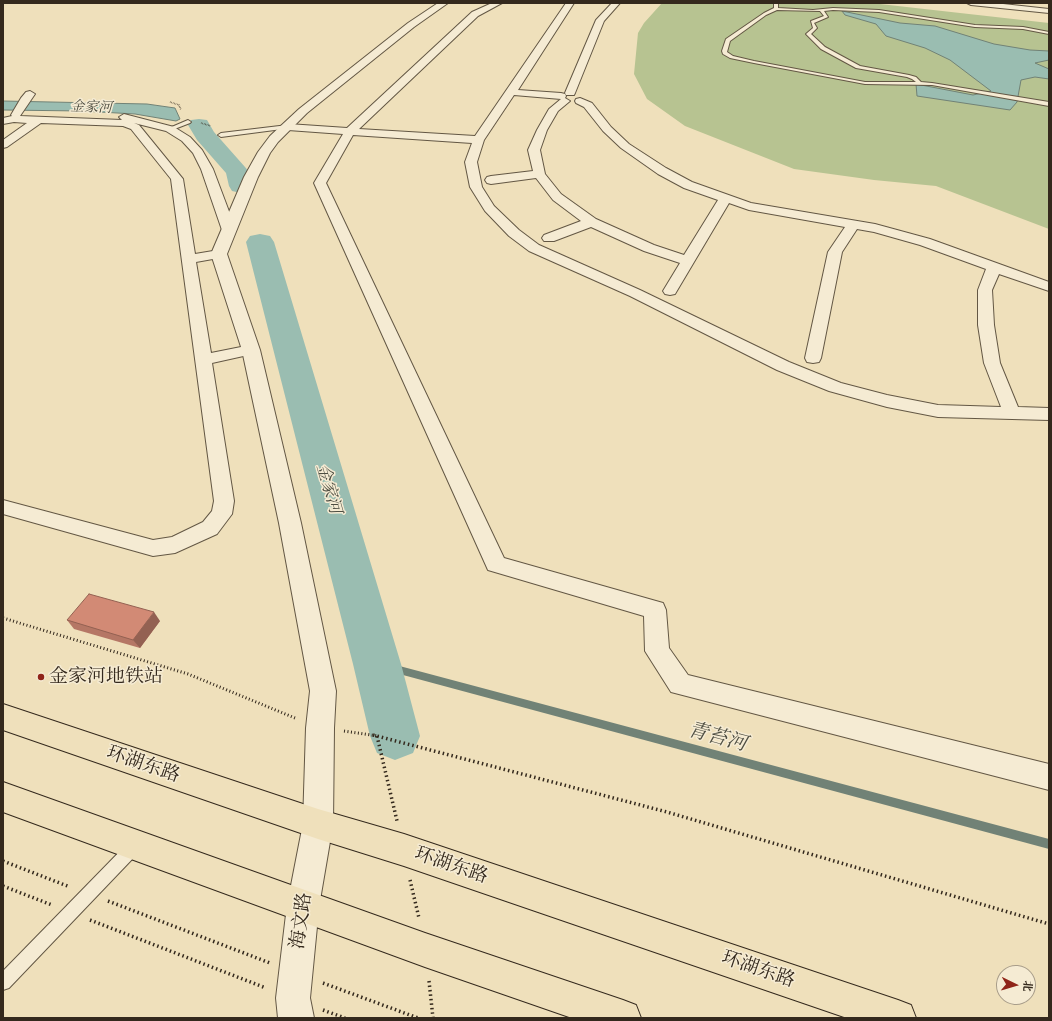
<!DOCTYPE html>
<meta charset="utf-8">
<style>
body{margin:0}
#map{position:relative;width:1052px;height:1021px;overflow:hidden;background:#efe0bb;font-family:"Libre Bodoni","Noto Serif SC",serif}
canvas{display:block}
.frame{position:absolute;inset:0;border:4px solid #34291d;pointer-events:none}
.north{position:absolute;left:996px;top:965px;width:40px;height:40px;box-sizing:border-box;background:#f5ebd3;border:1px solid #a89d8a;border-radius:50%;rotate:95deg;font-size:11px;font-weight:700;line-height:16px;text-align:center;color:#34291d}
.north::after{content:'';display:block;margin:auto;width:14px;height:18px;background:#8f2418;clip-path:polygon(50% 0,100% 100%,50% 72%,0 100%)}
</style>
<div id="map">
<canvas width="1052" height="1021"></canvas>
<div class="frame"></div>
<div class="north">北</div>
</div>
<script>
const c = document.querySelector('canvas').getContext('2d');
c.lineJoin = 'round';
function fillPath(path, color) { c.fillStyle = color; c.fill(path, 'evenodd'); }
const shape = rows => new Path2D(rows.map(r => 'M' + r).join(''));
function stroke(path, color, width, dash) { c.strokeStyle = color; c.lineWidth = width; c.lineCap = dash ? 'butt' : 'round'; c.setLineDash(dash || []); c.stroke(path); }
function write(font, color, halo, rows, align = 'center') {
  c.font = font + ' "Libre Bodoni","Noto Serif SC",serif'; c.lineWidth = 3; c.setLineDash([]); c.textBaseline = 'middle'; c.strokeStyle = halo; c.fillStyle = color; for (const [text, x, y, turn = 0] of rows) {
    c.save(); c.translate(x, y); c.rotate((+turn || 0) * Math.PI / 180); c.textAlign = isNaN(turn) ? turn : align; if (halo) c.strokeText(text, 0, 0); c.fillText(text, 0, 0); c.restore();
  }
}
const green = shape([
 [662,3,871,3,1049,23,1049,229,936,186,874,180,794,169,685,126,647,99,634,74,638,33,644,23]
]);
const water = shape([
 [842,11,900,23,935,26,994,44,1030,50,1049,51,1049,60,1035,63,1049,69,1049,79,1035,77,1021,80,1017,102,1010,110,917,96,916,84,973,95,991,91,950,60,925,48,886,36,876,24,845,15,842,11],
 [3,101,147,104,175,108,180,119,176,121,135,114,82,111,3,110,3,101]
]);
const stream = shape([
 [377,660,1049,839,1049,849,377,668,374,667,373,664,374,661,377,660]
]);
const river = shape([
 [199,119,207,120,214,132,245,167,249,172,253,186,250,191,241,193,232,191,229,186,226,173,197,140,188,125,191,120,199,119],
 [260,234,270,236,274,242,401,664,420,736,413,753,395,760,377,753,370,736,353,664,246,242,250,236,260,234]
]);
const pathFar2 = shape([
 [170,102,179,105,181,110],
 [201,123,211,126]
]);
const pathFar1 = shape([
 [3,618,188,674,295,718],
 [344,731,378,736]
]);
const path = shape([
 [373,735,667,812,1049,924],
 [377,736,397,821],
 [3,861,70,887],
 [410,880,419,918],
 [3,886,52,905],
 [108,901,270,963],
 [90,920,266,988],
 [429,981,433,1018],
 [323,983,418,1018],
 [323,1010,345,1018]
]);
const service = shape([
 [774,3,778,3,778,8,813,10,833,8,879,10,975,25,1023,27,1049,32,1049,34,1023,29,975,27,879,12,833,10,824,11,828,17,814,23,817,28,811,34,825,47,860,66,909,75,916,77,921,82,932,83,1049,102,1049,106,932,85,865,84,754,63,730,58,723,54,722,51,726,39,764,13,774,8,774,3],
 [777,10,820,11,824,16,811,21,813,28,806,34,821,49,856,68,907,77,912,79,916,82,865,82,754,61,733,56,727,52,730,41,766,15,777,10],
 [188,120,191,122,190,123,172,130,167,129,188,120],
 [288,125,290,126,290,128,221,137,218,135,221,133,288,125],
 [134,840,139,842,141,847,139,852,9,988,3,990,3,971,129,842,134,840]
]);
const minor = shape([
 [492,3,502,3,478,16,359,129,475,136,566,3,574,3,518,90,561,93,565,94,566,96,565,98,570,101,558,111,547,130,540,150,545,174,561,194,596,219,654,245,684,255,718,200,684,188,658,174,621,148,603,131,584,107,576,103,575,101,576,99,580,98,592,103,611,127,629,144,666,168,692,182,751,203,875,224,930,239,1049,282,1049,291,999,274,992,290,994,325,1000,363,1018,407,1049,408,1049,420,938,417,887,407,829,391,777,370,630,296,529,251,509,236,485,211,470,187,465,162,472,143,353,135,326,183,504,558,663,603,666,610,669,648,688,675,1049,764,1049,790,671,692,645,651,644,616,488,570,314,183,343,134,288,130,283,127,288,124,347,128,472,12,492,3],
 [514,95,561,99,549,109,537,130,528,150,533,171,491,176,487,177,485,180,487,183,491,184,536,178,553,200,581,221,544,235,542,238,544,241,554,241,591,227,644,251,680,263,663,291,665,294,670,295,675,294,729,203,749,210,845,227,828,252,805,358,807,362,813,363,819,362,821,358,842,252,857,229,874,232,920,245,986,269,978,290,978,325,984,363,1001,407,938,405,887,395,841,383,789,362,640,290,539,245,519,230,494,206,482,187,477,162,484,140,514,95],
 [612,3,620,3,604,21,575,93,574,95,566,95,565,93,596,20,612,3],
 [967,3,994,3,1049,9,1049,13,971,5,967,3],
 [30,91,35,94,20,116,122,120,119,117,124,114,174,127,190,137,202,150,213,169,236,230,234,233,229,234,224,233,222,230,201,169,193,153,182,141,166,131,134,123,139,125,183,179,195,254,219,250,224,251,226,254,224,257,196,262,211,353,251,345,257,347,259,350,257,353,212,363,234,501,232,514,217,534,175,553,153,556,3,514,3,500,153,540,172,537,203,522,212,511,214,501,171,179,131,129,123,126,41,123,7,147,3,148,3,140,27,123,14,122,3,124,3,118,12,116,11,115,21,98,26,92,30,91]
]);
const tertiary = shape([
 [438,3,448,3,414,27,307,113,278,142,270,153,258,177,227,254,260,350,301,523,336,691,334,728,333,824,319,906,310,998,314,1018,278,1018,276,998,287,906,303,824,306,728,310,691,279,523,242,350,211,254,244,177,258,152,270,136,299,109,408,23,438,3]
]);
const primary = shape([
 [3,704,318,809,404,834,898,1000,911,1005,916,1018,847,1018,404,866,318,839,3,730,3,704],
 [3,782,425,933,623,1000,636,1005,641,1018,572,1018,425,967,3,812,3,782]
]);
const wall = shape([
 [67,620,160,621,140,648,74,629]
]);
const shadedWall = shape([
 [154,612,160,621,140,648,133,640]
]);
const building = shape([
 [89,594,154,612,133,640,67,620,89,594]
]);
const markers = [
 [41,677,4,"#8f2418"]
];
const farWaternames = [
 ["金家河",91,108,2]
];
const waterNames = [
 ["金家河",328,489,74]
];
const nearPoinames = [
 ["金家河地铁站",49,677]
];
const nearStreetnames = [
 ["环湖东路",143,765,19],
 ["环湖东路",451,866,19],
 ["海文路",302,921,-82],
 ["环湖东路",758,970,19]
];
const nearWaternames = [
 ["青苔河",717,738,15]
];
fillPath(green, '#b7c391');
fillPath(water, '#9abdb1');
stroke(water, '#718276', 1);
fillPath(stream, '#718276');
fillPath(river, '#9abdb1');
stroke(service, '#635744', 2);
stroke(minor, '#635744', 2);
stroke(tertiary, '#635744', 2);
stroke(primary, '#34291d', 2);
stroke(pathFar2, '#34291d', 1.5, [0.5, 1]);
stroke(pathFar1, '#34291d', 3, [1, 2.5]);
stroke(path, '#34291d', 3.5, [1.5, 3]);
fillPath(service, '#f5ebd3');
fillPath(minor, '#f5ebd3');
fillPath(tertiary, '#f5ebd3');
fillPath(primary, '#efe0bb');
fillPath(wall, '#b57765');
fillPath(shadedWall, '#936152');
fillPath(building, '#d28a75');
stroke(building, '#936152', 1);
for (const [x, y, r, color] of markers) { const dot = new Path2D(); dot.arc(x, y, r, 0, 2 * Math.PI); c.fillStyle = color; c.fill(dot); stroke(dot, '#f5ebd3', 1.5); }
write('italic 14px', '#4e4e42', '#f5ebd3', farWaternames);
write('italic 17px', '#4e4e42', '#f5ebd3', waterNames);
write('19px', '#34291d', '#f5ebd3', nearPoinames, 'left');
write('19px', '#34291d', '#f5ebd3', nearStreetnames);
write('italic 20px', '#4e4e42', '#f5ebd3', nearWaternames);
</script>
